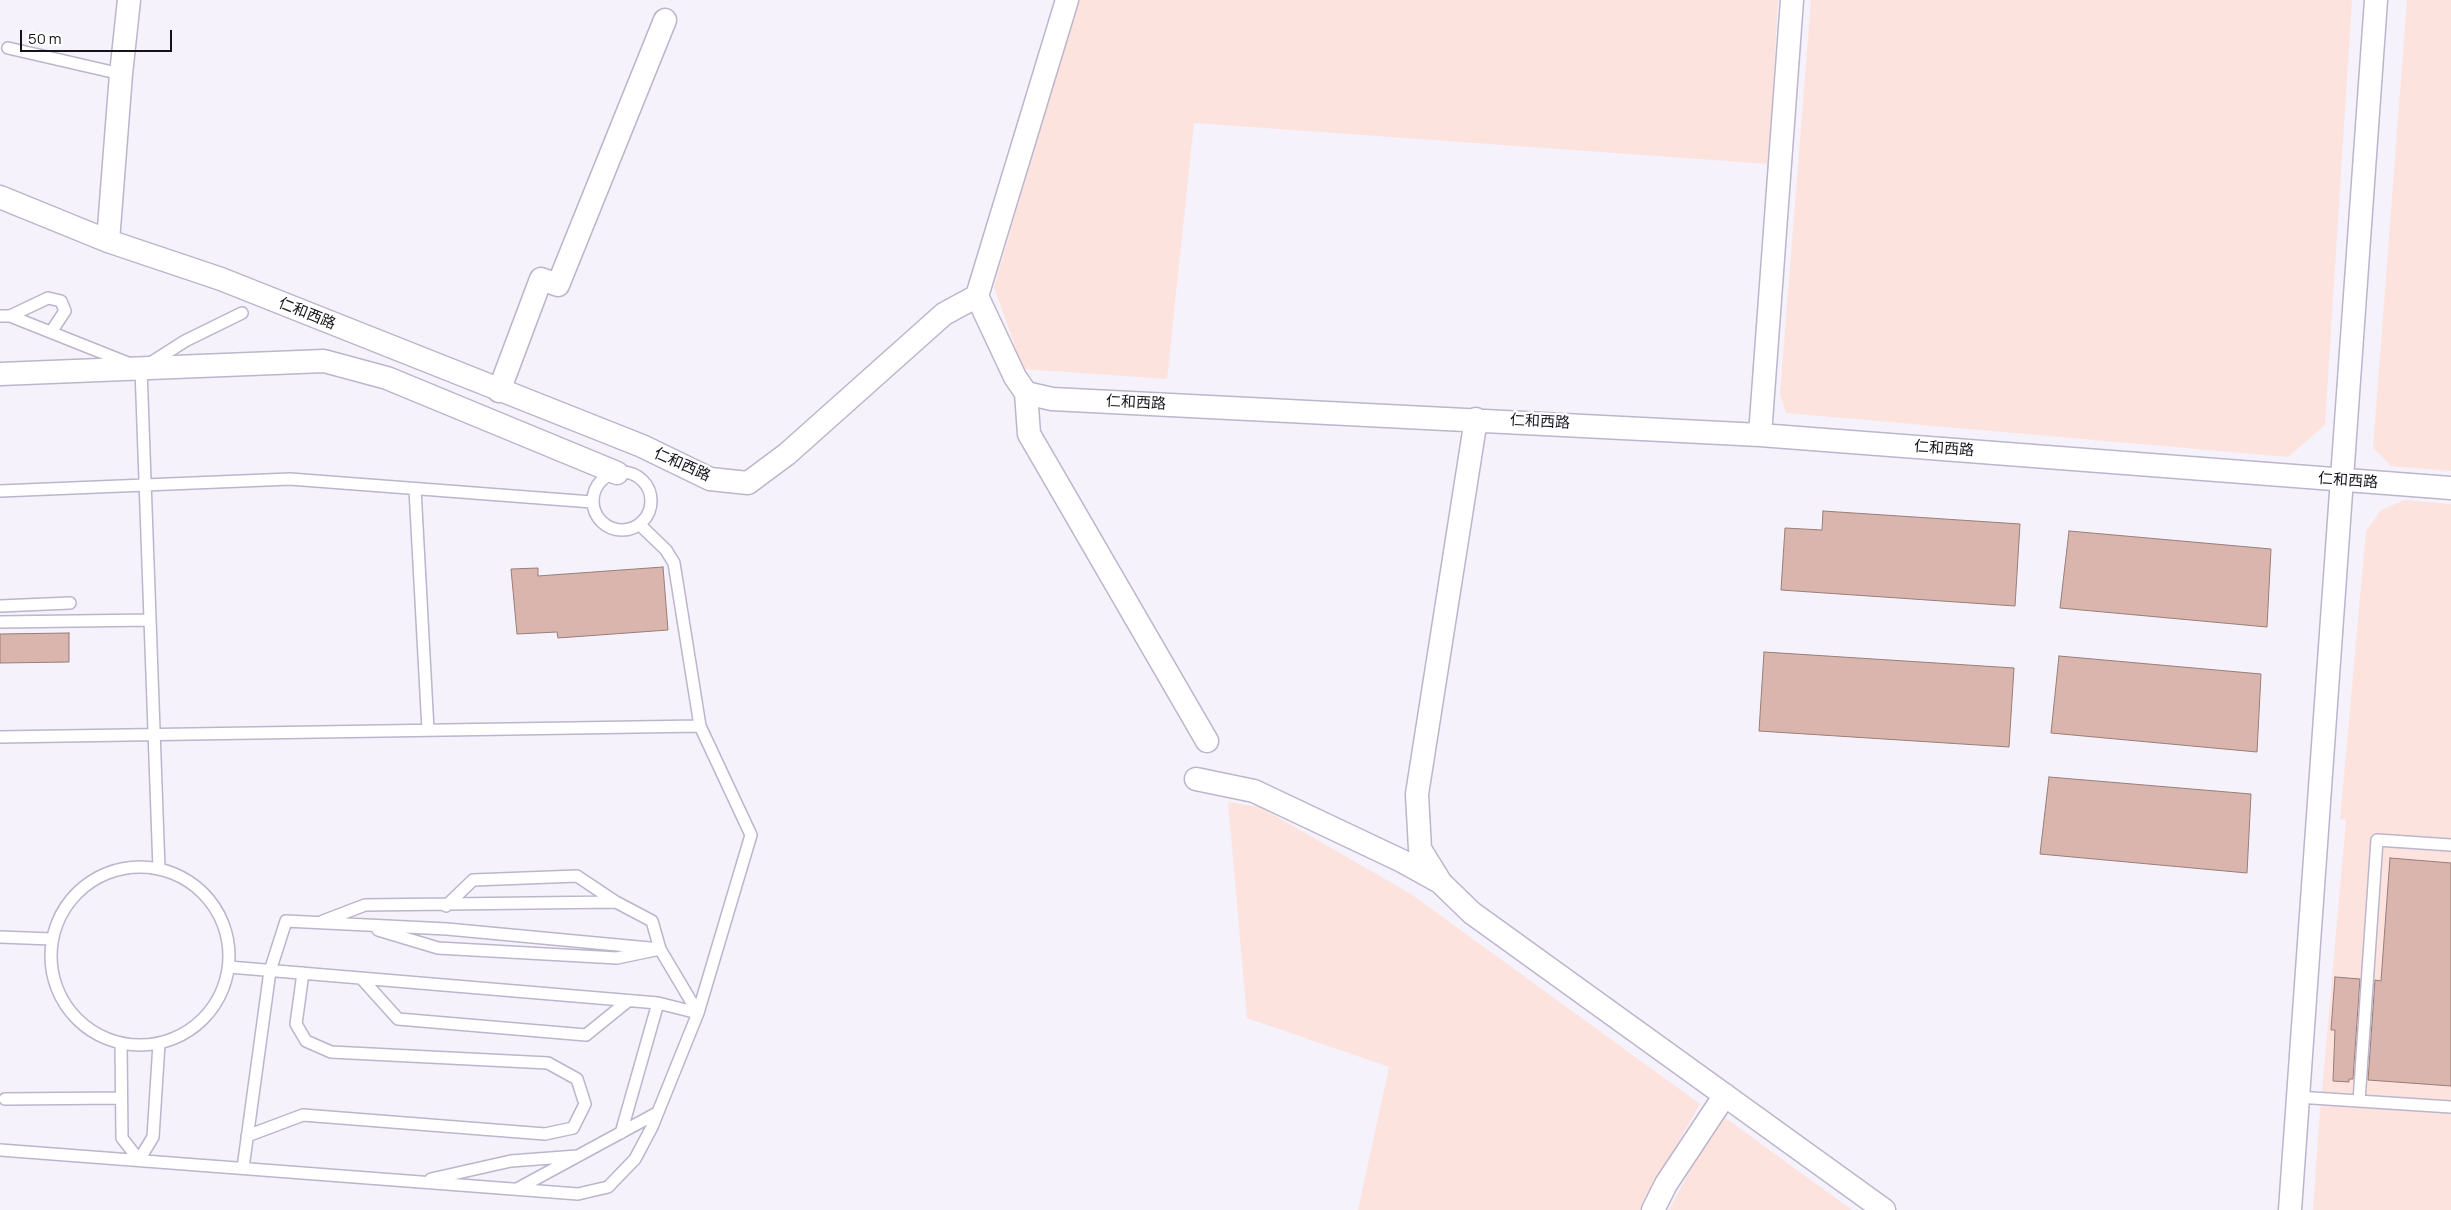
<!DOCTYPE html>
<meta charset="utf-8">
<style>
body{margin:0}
#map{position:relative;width:2451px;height:1210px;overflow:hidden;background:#f5f2fc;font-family:Manrope,sans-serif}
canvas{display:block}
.scale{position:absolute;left:20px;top:30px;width:152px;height:22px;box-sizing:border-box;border:2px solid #14121a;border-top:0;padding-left:6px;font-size:15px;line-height:18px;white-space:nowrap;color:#14121a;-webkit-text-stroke:4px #fff;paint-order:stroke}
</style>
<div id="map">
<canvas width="2451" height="1210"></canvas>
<div class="scale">50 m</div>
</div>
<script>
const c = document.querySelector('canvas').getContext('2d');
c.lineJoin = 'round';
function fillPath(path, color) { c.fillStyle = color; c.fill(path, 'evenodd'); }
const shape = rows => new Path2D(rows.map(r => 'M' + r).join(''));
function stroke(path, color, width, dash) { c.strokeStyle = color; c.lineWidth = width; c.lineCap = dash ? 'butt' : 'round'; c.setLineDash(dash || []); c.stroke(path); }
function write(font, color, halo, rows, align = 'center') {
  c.font = font + ' Manrope,"Noto Sans SC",sans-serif'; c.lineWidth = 5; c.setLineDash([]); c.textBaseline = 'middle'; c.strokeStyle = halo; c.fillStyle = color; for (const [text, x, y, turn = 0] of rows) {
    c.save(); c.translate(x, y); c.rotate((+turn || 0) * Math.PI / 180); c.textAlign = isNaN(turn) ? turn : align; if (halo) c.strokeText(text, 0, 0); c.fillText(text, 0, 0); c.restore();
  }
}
const industrial = shape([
 [1078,0,1778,0,1769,164,1194,123,1167,379,1023,369,994,287],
 [1811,0,2352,0,2325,425,2288,457,1786,413,1780,394],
 [2407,0,2451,0,2451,471,2391,466,2373,448],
 [2405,500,2451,504,2451,1210,2313,1210,2318,1136,2346,820,2340,819,2366,531,2381,510],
 [1228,802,1260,807,1411,894,1700,1104,1640,1210,1358,1210,1389,1067,1247,1018],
 [1720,1114,1852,1210,1669,1210]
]);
const building = shape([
 [1823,511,2020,524,2015,606,1781,590,1785,528,1822,530,1823,511],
 [2069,531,2271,549,2267,627,2060,608,2069,531],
 [663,567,668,630,558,638,557,632,517,634,511,569,538,568,538,576,663,567],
 [69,633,69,662,0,663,0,634,69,633],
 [1764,652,2014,668,2009,747,1759,731,1764,652],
 [2059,656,2261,674,2257,752,2051,733,2059,656],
 [2049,777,2251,794,2247,873,2040,854,2049,777],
 [2390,858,2451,863,2451,1086,2368,1080,2375,980,2381,981,2390,858],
 [2335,977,2360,979,2353,1079,2349,1079,2349,1082,2333,1081,2335,1030,2331,1030,2335,977]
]);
const service = shape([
 [8,48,121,74],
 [0,316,10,316,128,363],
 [10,316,48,298,61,301,65,311,51,332],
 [149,364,185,341,242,313],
 [141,369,159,869],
 '593 501a29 29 0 1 1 58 0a29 29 0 1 1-58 0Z',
 [415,489,428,730],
 [0,491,290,479,592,502],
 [0,606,70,603],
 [0,622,150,620],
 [0,737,700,726],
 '51 956a89 89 0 1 1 178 0a89 89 0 1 1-178 0Z',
 [446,906,473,880,577,876,616,902],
 [323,921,365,905,616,902,652,921,660,949,617,958,438,948,378,930],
 [0,937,52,939],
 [229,967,658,1003,698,1013],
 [362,979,398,1019,586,1035,628,1001],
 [121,1044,122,1138,139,1160,153,1137,159,1044],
 [2297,1097,2451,1107],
 [5,1099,121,1098],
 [2359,1101,2377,840,2451,845],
 [621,1133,658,1003],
 [247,1136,303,1115,545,1134,573,1128,585,1104,577,1079,548,1063,331,1052,306,1041,296,1024,303,973],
 [0,1150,578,1194,608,1187,635,1159,652,1127,698,1013,751,835,700,726,674,563,666,550,640,525],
 [243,1168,270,971,286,921,447,929,660,949,698,1013],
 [431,1179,511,1161,577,1156],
 [517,1189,657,1113]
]);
const minor = shape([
 [0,197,108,241,221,279,642,446,710,479,748,483,787,454,944,314,977,296,1015,377,1026,393,1052,399,1760,435,2451,488],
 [108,241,121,74,129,0],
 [977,296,1067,0],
 [0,374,324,361,387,378,617,473],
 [499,391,541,279,558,285,665,20],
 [1026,393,1029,434,1207,741],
 [1476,419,1417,794,1420,849,1441,883,1472,913,1884,1210],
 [1760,435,1792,0],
 [1196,779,1254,791,1402,861,1440,882],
 [1653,1210,1666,1184,1725,1095],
 [2290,1210,2376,0]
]);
const streetNames = [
 ["仁和西路",307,314,22],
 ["仁和西路",1136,403,3],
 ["仁和西路",1540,422,3],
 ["仁和西路",1944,449,4],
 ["仁和西路",682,465,24],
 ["仁和西路",2348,481,4]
];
fillPath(industrial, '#fde3de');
fillPath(building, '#dab5ad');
stroke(building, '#987d78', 1);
stroke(service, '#bcb5cc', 14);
stroke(minor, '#bcb5cc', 25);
stroke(service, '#fff', 11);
stroke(minor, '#fff', 22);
write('15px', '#14121a', '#fff', streetNames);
</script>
